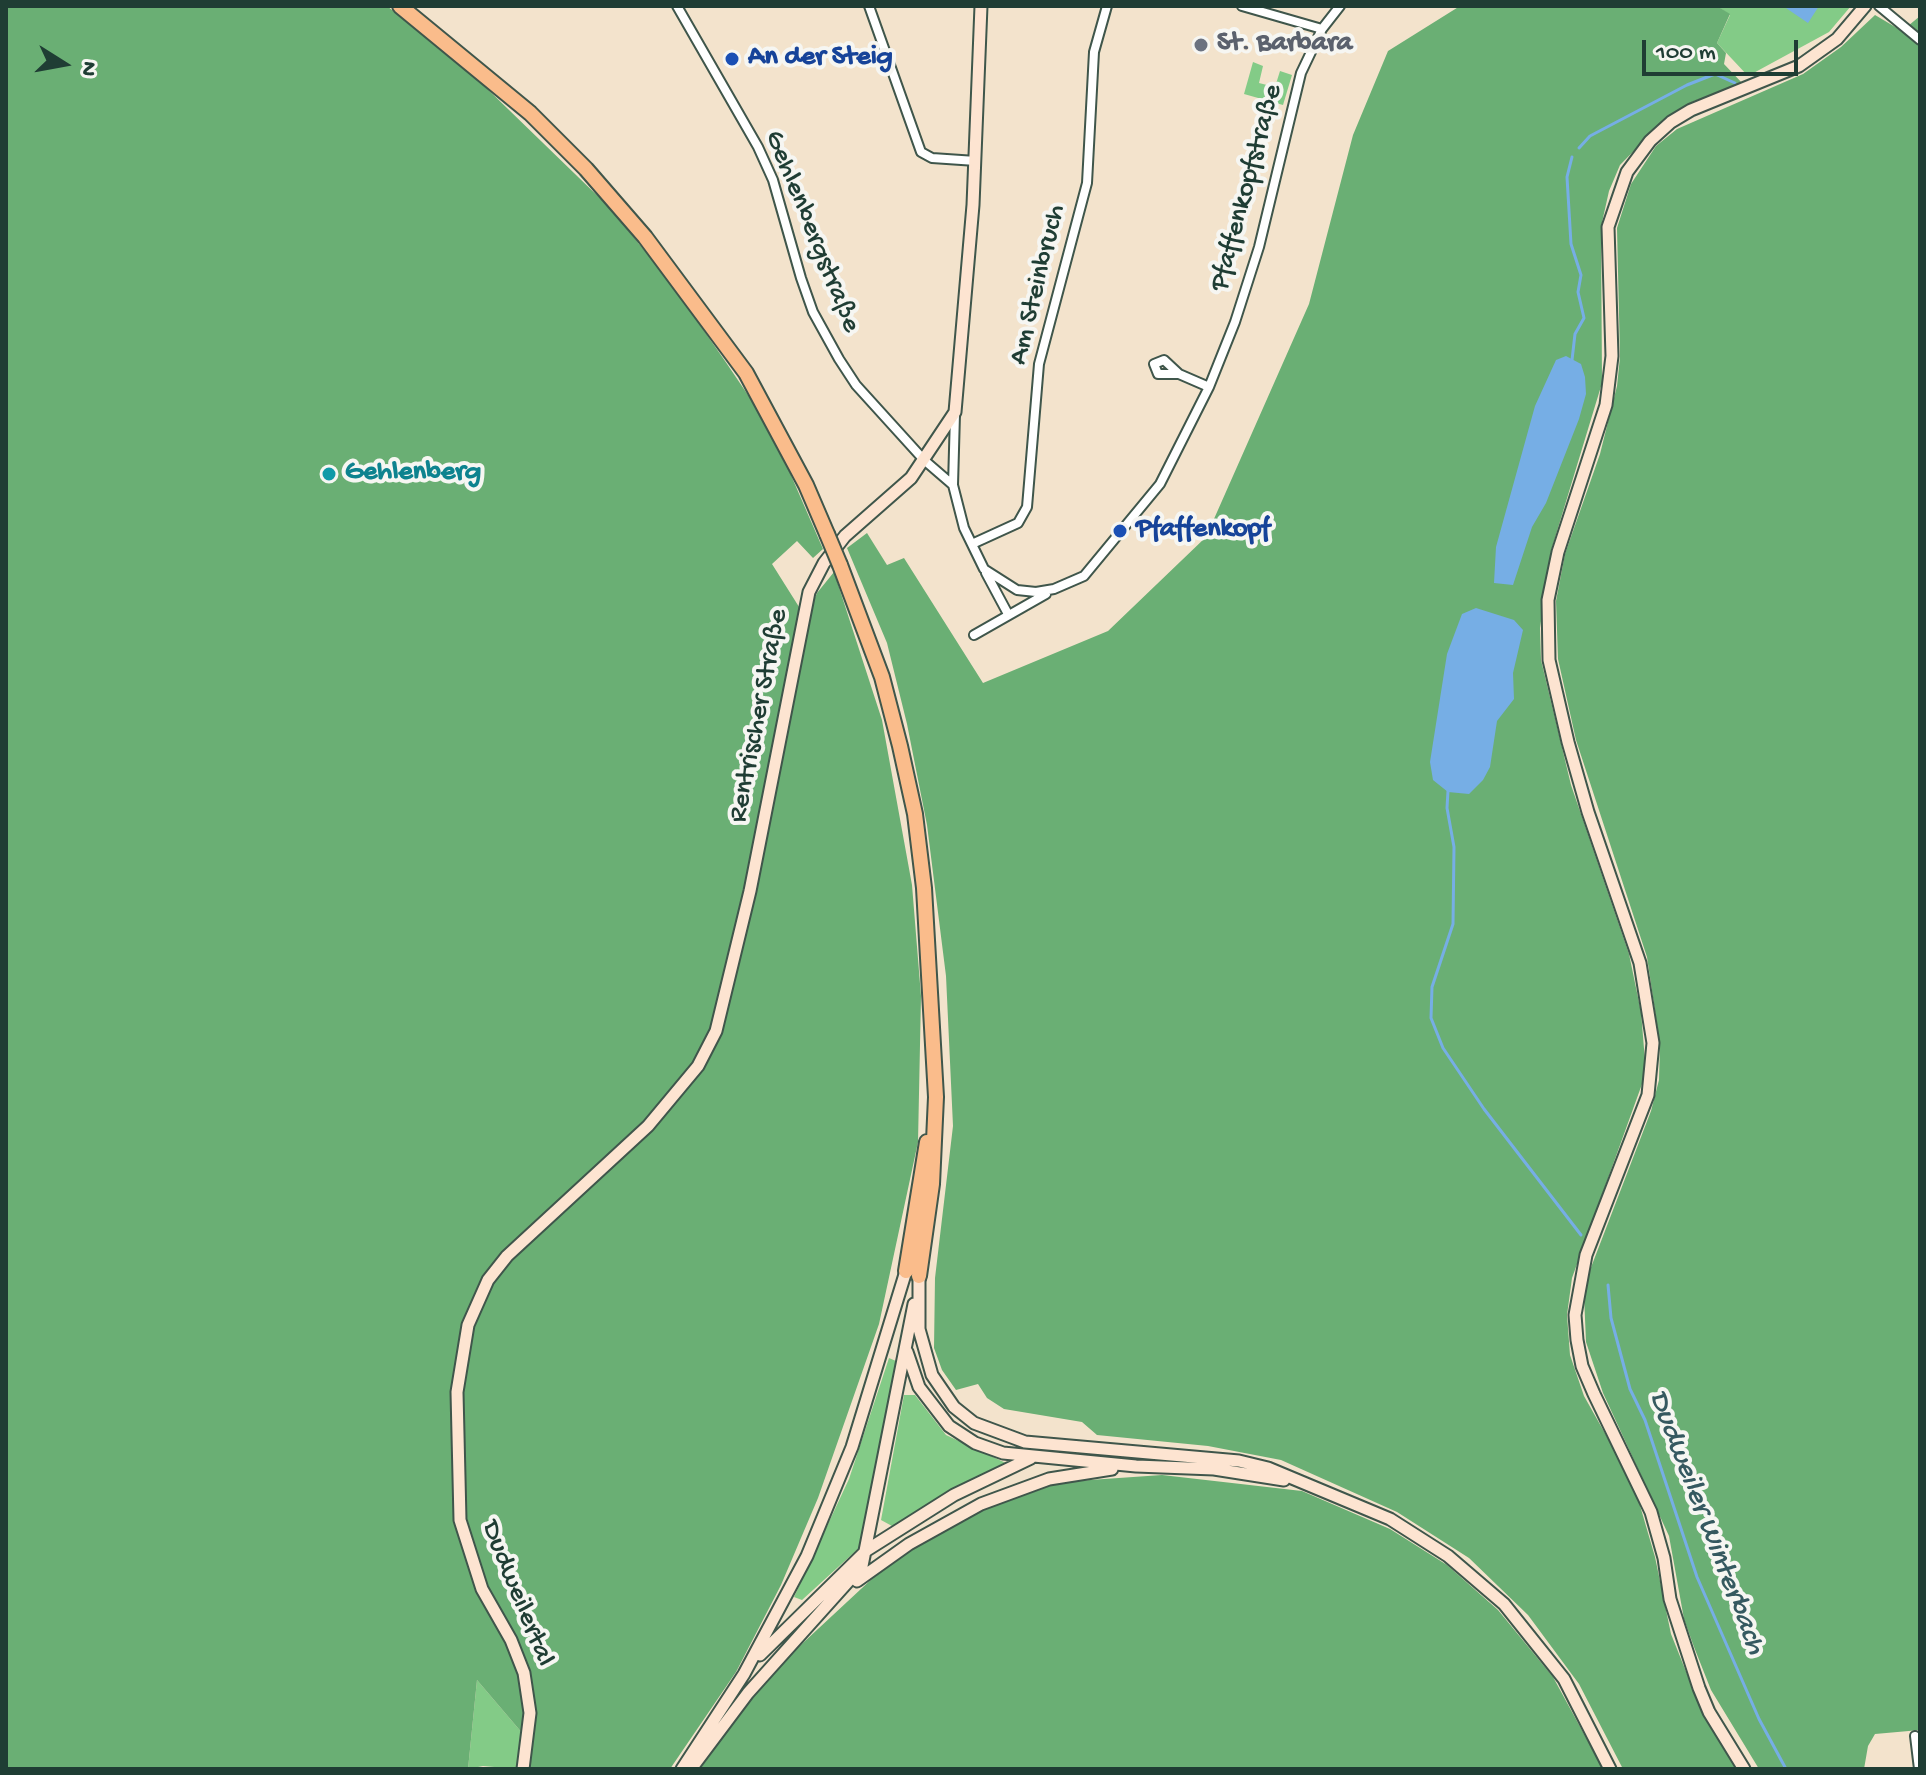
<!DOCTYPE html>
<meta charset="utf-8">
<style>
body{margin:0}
#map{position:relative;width:1926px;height:1775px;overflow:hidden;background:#f3e3cc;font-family:"Gochi Hand",sans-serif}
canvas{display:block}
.frame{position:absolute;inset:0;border:8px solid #1f3d34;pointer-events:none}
.north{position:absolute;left:24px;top:24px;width:80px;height:80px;-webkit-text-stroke:6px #f6f6f2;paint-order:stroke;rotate:101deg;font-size:22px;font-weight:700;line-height:32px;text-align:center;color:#1f3d34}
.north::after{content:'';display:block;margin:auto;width:28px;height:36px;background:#1f3d34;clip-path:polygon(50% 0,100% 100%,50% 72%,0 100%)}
.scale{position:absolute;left:1642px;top:40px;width:156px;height:36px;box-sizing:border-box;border:4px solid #1f3d34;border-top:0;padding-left:10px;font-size:24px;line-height:28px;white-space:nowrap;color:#1f3d34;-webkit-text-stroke:6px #f6f6f2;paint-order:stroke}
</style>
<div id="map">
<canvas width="1926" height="1775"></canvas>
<div class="frame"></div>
<div class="north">N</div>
<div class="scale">100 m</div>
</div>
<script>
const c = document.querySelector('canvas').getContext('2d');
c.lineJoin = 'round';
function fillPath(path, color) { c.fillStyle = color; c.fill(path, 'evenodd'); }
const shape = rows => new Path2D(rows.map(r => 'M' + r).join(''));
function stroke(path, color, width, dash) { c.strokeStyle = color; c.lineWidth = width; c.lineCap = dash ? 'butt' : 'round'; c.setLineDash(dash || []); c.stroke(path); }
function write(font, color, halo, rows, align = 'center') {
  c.font = font + ' "Gochi Hand",sans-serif'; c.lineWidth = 8; c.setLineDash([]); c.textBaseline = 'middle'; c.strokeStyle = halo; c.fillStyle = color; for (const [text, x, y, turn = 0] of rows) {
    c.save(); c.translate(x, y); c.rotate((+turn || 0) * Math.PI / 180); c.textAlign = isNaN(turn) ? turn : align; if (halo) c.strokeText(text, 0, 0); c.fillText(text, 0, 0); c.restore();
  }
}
const green = shape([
 [1717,6,1851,6,1829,32,1748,76,1717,43,1730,15],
 [1253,62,1263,66,1259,83,1275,87,1280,71,1292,75,1283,105,1244,94],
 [889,1358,896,1361,859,1548,802,1600,794,1597,849,1479],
 [904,1395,915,1395,946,1435,1008,1464,892,1526,881,1520],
 [477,1680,523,1734,517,1769,483,1766,468,1769]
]);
const forest = shape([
 [6,6,387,6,476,78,607,205,668,279,725,361,750,398,790,473,823,549,813,558,797,541,772,564,806,618,817,593,834,572,882,720,912,885,921,996,918,1142,879,1324,818,1498,781,1585,736,1672,670,1769,517,1769,523,1734,477,1680,468,1769,6,1769],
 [1460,6,1717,6,1730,14,1717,43,1726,53,1724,64,1743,84,1694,101,1668,116,1620,165,1609,191,1601,227,1602,383,1551,551,1540,628,1541,660,1571,785,1629,954,1641,1012,1646,1073,1572,1278,1567,1315,1570,1355,1584,1396,1634,1485,1655,1557,1671,1634,1693,1689,1737,1769,1623,1769,1579,1684,1528,1615,1469,1558,1397,1512,1281,1460,1208,1446,1097,1435,1082,1422,1004,1409,987,1398,978,1384,956,1390,942,1370,934,1348,935,1278,953,1126,946,976,927,825,907,724,887,643,847,548,867,533,887,565,904,558,983,683,1108,631,1206,537,1309,304,1353,135,1388,51],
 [1875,15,1902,31,1920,16,1920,1730,1875,1734,1868,1746,1864,1769,1759,1769,1711,1690,1694,1647,1684,1619,1669,1536,1603,1393,1586,1342,1584,1295,1590,1270,1651,1111,1659,1080,1660,1045,1647,957,1576,740,1558,659,1556,601,1565,554,1600,454,1617,386,1620,357,1617,228,1631,184,1656,146,1677,129,1803,74,1841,47],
 [1162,1475,1302,1491,1390,1529,1447,1565,1498,1610,1553,1677,1603,1769,700,1769,739,1714,790,1655,890,1562,934,1534,973,1514,1061,1482]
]);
const water = shape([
 [1783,6,1819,6,1808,23],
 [1566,356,1581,364,1585,377,1586,394,1579,419,1546,503,1532,527,1513,585,1494,583,1496,547,1535,406,1556,360],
 [1476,608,1514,620,1523,630,1513,673,1514,699,1497,721,1490,767,1483,780,1469,794,1448,792,1433,780,1430,762,1447,654,1462,614]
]);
const stream = shape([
 [1579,148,1590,136,1687,85,1715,74,1735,83],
 [1572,360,1575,334,1584,318,1578,292,1581,275,1571,244,1567,177,1572,157],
 [1448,791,1447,808,1454,847,1453,924,1432,987,1431,1018,1443,1048,1484,1109,1581,1235],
 [1608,1285,1611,1318,1630,1389,1645,1420,1697,1577,1759,1719,1786,1769]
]);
const street = shape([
 [677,6,758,147,773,180,801,278,813,312,839,359,856,385,924,460,953,485,964,528,984,569,1017,590,1036,592,1054,589,1084,576,1160,484,1209,387,1235,322,1259,247,1301,73,1322,29,1340,6],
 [869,6,921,152,932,158,976,161],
 [1242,6,1322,29],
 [1879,6,1920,40],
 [1179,374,1158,374,1154,364,1164,360,1179,374,1209,387],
 [953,485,955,414],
 [972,544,1018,523,1027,507,1039,364,1087,183,1094,52,1107,6],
 [986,573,1008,614],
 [974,635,1046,594],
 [1915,1736,1919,1769]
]);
const secondary = shape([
 [919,1276,919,1329,932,1375,954,1407,974,1423,1025,1442,1239,1461,1268,1468,1390,1519,1448,1556,1504,1604,1564,1679,1610,1769],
 [907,1352,919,1387,949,1426,975,1443,1003,1453,1136,1466,1214,1469,1284,1480],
 [857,1581,909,1544,981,1504,1049,1479,1112,1469],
 [760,1655,867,1550,954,1495,1031,1458],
 [523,1769,530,1713,524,1673,511,1640,482,1589,460,1520,457,1392,468,1325,488,1280,507,1256,648,1126,698,1066,716,1031,750,891,809,592,824,563,845,536,911,478,955,412,973,205,981,6],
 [682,1769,744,1674,807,1556,852,1447,906,1271],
 [691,1769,748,1693,862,1566,914,1304],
 [1744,1769,1709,1712,1699,1688,1670,1599,1664,1558,1651,1512,1594,1394,1582,1366,1577,1340,1575,1315,1586,1255,1648,1095,1653,1043,1640,963,1588,812,1568,742,1549,660,1548,600,1558,552,1606,405,1612,356,1608,227,1627,172,1650,141,1671,122,1691,110,1799,66,1837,39,1865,6]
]);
const highway = shape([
 [400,6,530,113,586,169,645,237,746,373,806,485,827,534],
 [840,565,882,677,900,746,915,814,924,888,936,1097,932,1184,919,1276],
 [906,1271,927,1142]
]);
const highwayBridge = shape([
 [827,534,840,565]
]);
const markers = [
 [1201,45,8,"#6b7280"],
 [732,59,8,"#1a4fb4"],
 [329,474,8,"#0f9aa8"],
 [1120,531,8,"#1a4fb4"]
];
const worshipNames = [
 ["St. Barbara",1217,45]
];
const transitNames = [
 ["An der Steig",748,59],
 ["Pfaffenkopf",1136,531]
];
const streetNames = [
 ["Pfaffenkopfstraße",1248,188,-75],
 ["Gehlenbergstraße",811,232,68],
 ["Am Steinbruch",1039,285,-76],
 ["Rentrischer Straße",760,716,-79],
 ["Dudweilertal",516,1594,68]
];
const cultureNames = [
 ["Gehlenberg",345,474]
];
const waterNames = [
 ["Dudweiler Winterbach",1705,1523,69]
];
fillPath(green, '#83cb87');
fillPath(forest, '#6aaf74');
fillPath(water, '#76aee5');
stroke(stream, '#76aee5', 3);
stroke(street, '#3f564b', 12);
stroke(secondary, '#3f564b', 15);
stroke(highway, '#3f564b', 18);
stroke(street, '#fff', 8);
stroke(secondary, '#fde4d1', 11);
stroke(highway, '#fabc8b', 14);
stroke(highwayBridge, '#3f564b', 18, []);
stroke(highwayBridge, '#fabc8b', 14);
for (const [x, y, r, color] of markers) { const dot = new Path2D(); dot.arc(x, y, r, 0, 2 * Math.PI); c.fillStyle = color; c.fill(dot); stroke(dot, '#f6f6f2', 3); }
write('bold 28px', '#5b616d', '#f6f6f2', worshipNames, 'left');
write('bold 28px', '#164399', '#f6f6f2', transitNames, 'left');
write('28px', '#1f3d34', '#f6f6f2', streetNames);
write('bold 28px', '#0d838f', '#f6f6f2', cultureNames, 'left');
write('italic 30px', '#355960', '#f6f6f2', waterNames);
</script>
